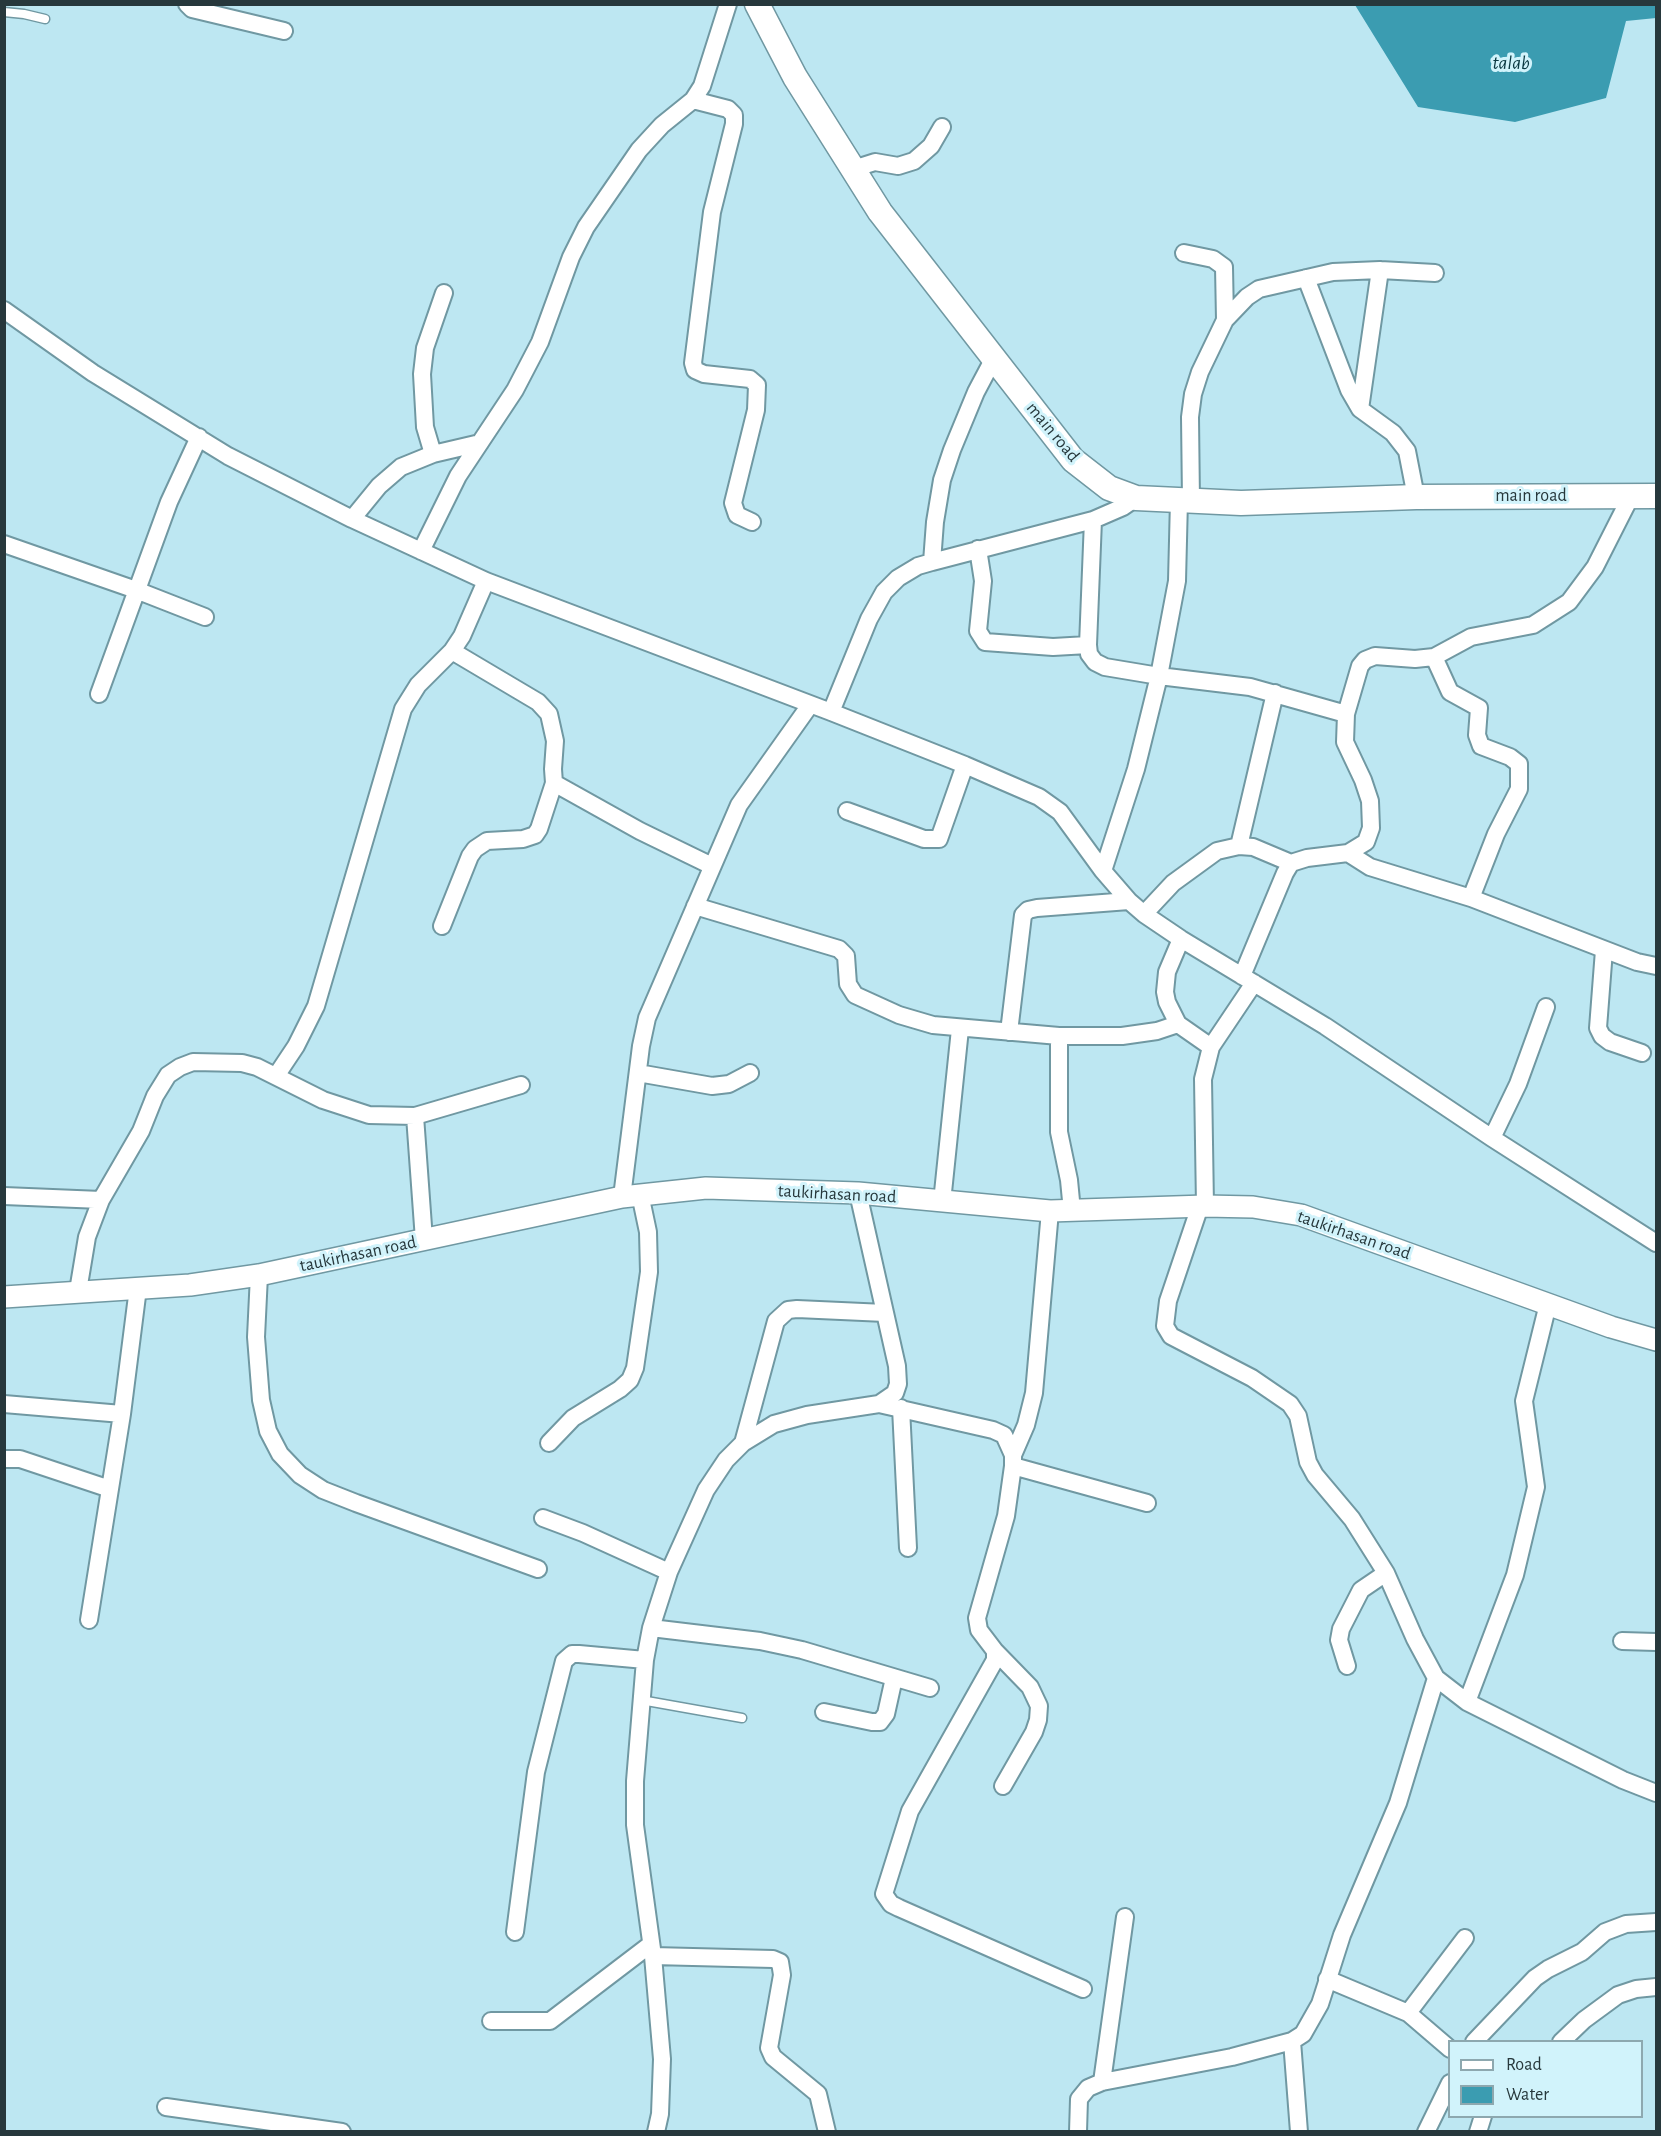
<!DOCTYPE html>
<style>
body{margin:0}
#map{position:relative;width:1661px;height:2136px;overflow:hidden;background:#bde7f2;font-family:"Alegreya Sans",sans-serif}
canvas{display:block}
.frame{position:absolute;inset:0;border:6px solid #27383c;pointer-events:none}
.legend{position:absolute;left:1448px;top:2040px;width:195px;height:78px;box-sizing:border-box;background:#d1f3fb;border:2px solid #8da8af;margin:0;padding:8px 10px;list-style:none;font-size:18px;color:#27383c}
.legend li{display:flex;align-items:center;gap:12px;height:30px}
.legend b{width:30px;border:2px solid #8da8af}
</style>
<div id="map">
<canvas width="1661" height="2136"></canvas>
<div class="frame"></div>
<ul class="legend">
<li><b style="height:8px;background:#fff"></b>Road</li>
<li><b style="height:16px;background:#3b9cb1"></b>Water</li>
</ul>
</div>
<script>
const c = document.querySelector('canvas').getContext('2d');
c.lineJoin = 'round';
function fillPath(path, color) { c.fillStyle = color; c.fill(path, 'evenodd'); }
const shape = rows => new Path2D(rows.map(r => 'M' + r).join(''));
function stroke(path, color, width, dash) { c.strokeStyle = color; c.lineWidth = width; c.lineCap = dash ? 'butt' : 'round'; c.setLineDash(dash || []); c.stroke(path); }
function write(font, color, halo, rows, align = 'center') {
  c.font = font + ' "Alegreya Sans",sans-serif'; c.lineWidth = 6; c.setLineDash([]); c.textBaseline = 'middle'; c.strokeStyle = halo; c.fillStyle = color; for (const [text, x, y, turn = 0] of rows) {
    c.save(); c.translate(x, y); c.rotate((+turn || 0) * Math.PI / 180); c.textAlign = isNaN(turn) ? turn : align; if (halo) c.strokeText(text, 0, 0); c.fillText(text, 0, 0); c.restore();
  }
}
const water = shape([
 [1656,4,1656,18,1626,21,1606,98,1515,122,1418,107,1355,5]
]);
const service = shape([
 [4,12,24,14,45,19],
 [641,1700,742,1718]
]);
const minor = shape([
 [187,4,192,9,284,31],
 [693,100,728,109,734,115,734,124,712,212,693,363,695,370,704,374,750,379,757,385,756,410,733,503,737,515,752,522],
 [853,169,875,162,898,166,914,161,931,146,942,127],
 [1184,253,1213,259,1224,267,1225,320],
 [1306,278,1349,390,1360,409,1393,433,1407,451,1416,497],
 [4,310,93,373,228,456,352,519,486,581,831,712,965,765,1039,797,1060,812,1103,871,1129,901,1144,914,1181,939,1325,1026,1492,1138,1656,1243],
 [1360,409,1380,270],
 [433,454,425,427,422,374,425,348,444,293],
 [1191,501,1190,417,1193,394,1200,372,1225,320,1247,297,1259,289,1333,272,1380,270,1435,273],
 [352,519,379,486,401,467,433,454,480,443],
 [1093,520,1088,645,1089,654,1095,662,1105,667,1159,676,1250,687,1346,714],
 [4,544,136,590,205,617],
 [978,549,983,581,978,631,985,642,1053,647,1088,645],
 [421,551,458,476,515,390,540,342,571,257,586,227,639,150,662,125,693,100,702,86,728,4],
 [932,562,935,522,942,480,952,450,976,392,994,358],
 [452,651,538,702,549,714,555,741,553,769,554,783,640,831,712,866],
 [1434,657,1450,692,1479,708,1477,735,1481,746,1510,757,1519,764,1519,789,1496,834,1471,898],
 [99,694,169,502,199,437],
 [831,712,869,619,884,592,898,578,918,566,932,562,1093,520,1123,507,1136,498],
 [847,811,924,839,939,839,965,765],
 [1239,846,1275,693],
 [1348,853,1370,867,1471,898,1637,962,1656,966],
 [1103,871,1136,769,1159,676,1177,581,1179,500],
 [695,906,839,949,846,956,848,984,855,995,899,1015,933,1025,1059,1036,1122,1036,1157,1031,1178,1024],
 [1144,914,1173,883,1217,851,1239,846,1253,847,1291,863],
 [442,926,470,856,475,849,487,841,523,839,535,835,539,829,554,783],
 [1181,939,1167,972,1165,992,1167,1002,1178,1024,1211,1047],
 [1604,950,1598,1028,1602,1036,1610,1042,1642,1053],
 [1242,976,1285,873,1291,863,1307,858,1348,853,1366,842,1371,828,1370,801,1363,780,1345,742,1346,714,1360,666,1365,660,1375,656,1415,659,1434,657,1471,637,1533,625,1569,602,1595,567,1631,496],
 [1009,1032,1023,915,1028,910,1037,908,1129,901],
 [1059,1036,1059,1132,1069,1180,1072,1211],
 [638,1073,712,1086,729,1084,750,1073],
 [276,1076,296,1046,316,1006,403,709,418,685,452,651,462,636,486,581],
 [415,1116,424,1240],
 [1492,1138,1518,1084,1546,1007],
 [4,1196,101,1200],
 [622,1197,641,1046,647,1018,739,805,810,705],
 [942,1202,960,1029],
 [1200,1206,1168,1301,1165,1326,1171,1336,1252,1378,1290,1404,1298,1416,1308,1462,1315,1475,1352,1519,1386,1573,1415,1639,1436,1678,1467,1702,1623,1780,1656,1793],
 [1205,1206,1203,1079,1211,1047,1254,983],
 [259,1275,256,1337,261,1400,268,1431,280,1454,300,1475,323,1490,356,1503,538,1569],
 [78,1291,87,1237,101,1200,141,1131,155,1096,168,1075,180,1067,193,1062,242,1063,257,1067,323,1100,369,1115,415,1116,521,1085],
 [4,1404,122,1414],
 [879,1404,993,1430,1004,1435,1013,1455,1013,1466,1006,1516,977,1618,979,1630,995,1651,995,1660,910,1811,884,1894,891,1904,899,1908,1083,1989],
 [901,1408,908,1548],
 [549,1443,573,1418,620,1389,630,1380,635,1368,649,1272,648,1232,640,1194],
 [743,1443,776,1321,788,1310,797,1309,885,1313],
 [1013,1455,1026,1425,1034,1393,1050,1211],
 [4,1459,20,1459,110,1489],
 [1013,1466,1147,1503],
 [543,1518,583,1533,669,1572],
 [89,1620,122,1414,138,1288],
 [651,1628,760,1641,802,1650,930,1688],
 [1622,1641,1656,1642],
 [995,1651,1030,1687,1039,1706,1038,1720,1034,1732,1003,1786],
 [1347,1666,1339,1640,1341,1629,1361,1590,1386,1573],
 [1467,1702,1515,1575,1536,1487,1524,1401,1548,1304],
 [824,1712,872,1722,880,1722,886,1714,894,1678],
 [515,1932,536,1772,564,1661,572,1654,579,1654,645,1660],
 [653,1956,773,1959,780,1962,782,1975,769,2048,773,2057,818,2094,827,2132],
 [1327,1979,1408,2013,1450,2049],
 [1408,2013,1465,1938],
 [491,2021,550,2021,651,1944],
 [1292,2041,1299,2132],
 [1474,2042,1535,1978,1548,1969,1582,1952,1605,1932,1626,1924,1656,1922],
 [1561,2042,1584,2020,1618,1995,1636,1989,1656,1987],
 [1102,2082,1125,1917],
 [166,2107,342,2132],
 [656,2132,660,2114,662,2059,653,1956,635,1825,635,1781,645,1660,651,1628,669,1572,706,1490,726,1460,743,1443,774,1424,807,1415,879,1404,895,1393,898,1384,897,1366,858,1193],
 [1078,2132,1079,2099,1088,2088,1102,2082,1232,2057,1292,2041,1303,2034,1320,2004,1342,1935,1398,1803,1436,1678],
 [1426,2132,1450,2083],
 [1478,2132,1483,2116]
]);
const tertiary = shape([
 [4,1297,190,1285,259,1275,622,1197,706,1188,858,1193,1050,1211,1205,1206,1253,1207,1301,1215,1611,1327,1656,1340]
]);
const secondary = shape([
 [757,4,795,77,880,212,1073,460,1109,488,1136,498,1241,503,1416,497,1656,496]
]);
const streetNames = [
 ["main road",1053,432,50],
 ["main road",1531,496],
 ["taukirhasan road",837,1194,3],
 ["taukirhasan road",1354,1235,19],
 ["taukirhasan road",358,1254,-12]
];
const waterNames = [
 ["talab",1511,63]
];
fillPath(water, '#3b9cb1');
stroke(service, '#7098a2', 11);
stroke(minor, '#7098a2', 20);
stroke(tertiary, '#7098a2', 24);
stroke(secondary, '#7098a2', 27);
stroke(service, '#fff', 8);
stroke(minor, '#fff', 16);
stroke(tertiary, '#fff', 21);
stroke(secondary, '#fff', 24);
write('18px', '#27383c', '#d1f3fb', streetNames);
write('italic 20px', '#0a3841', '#d1f3fb', waterNames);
</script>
